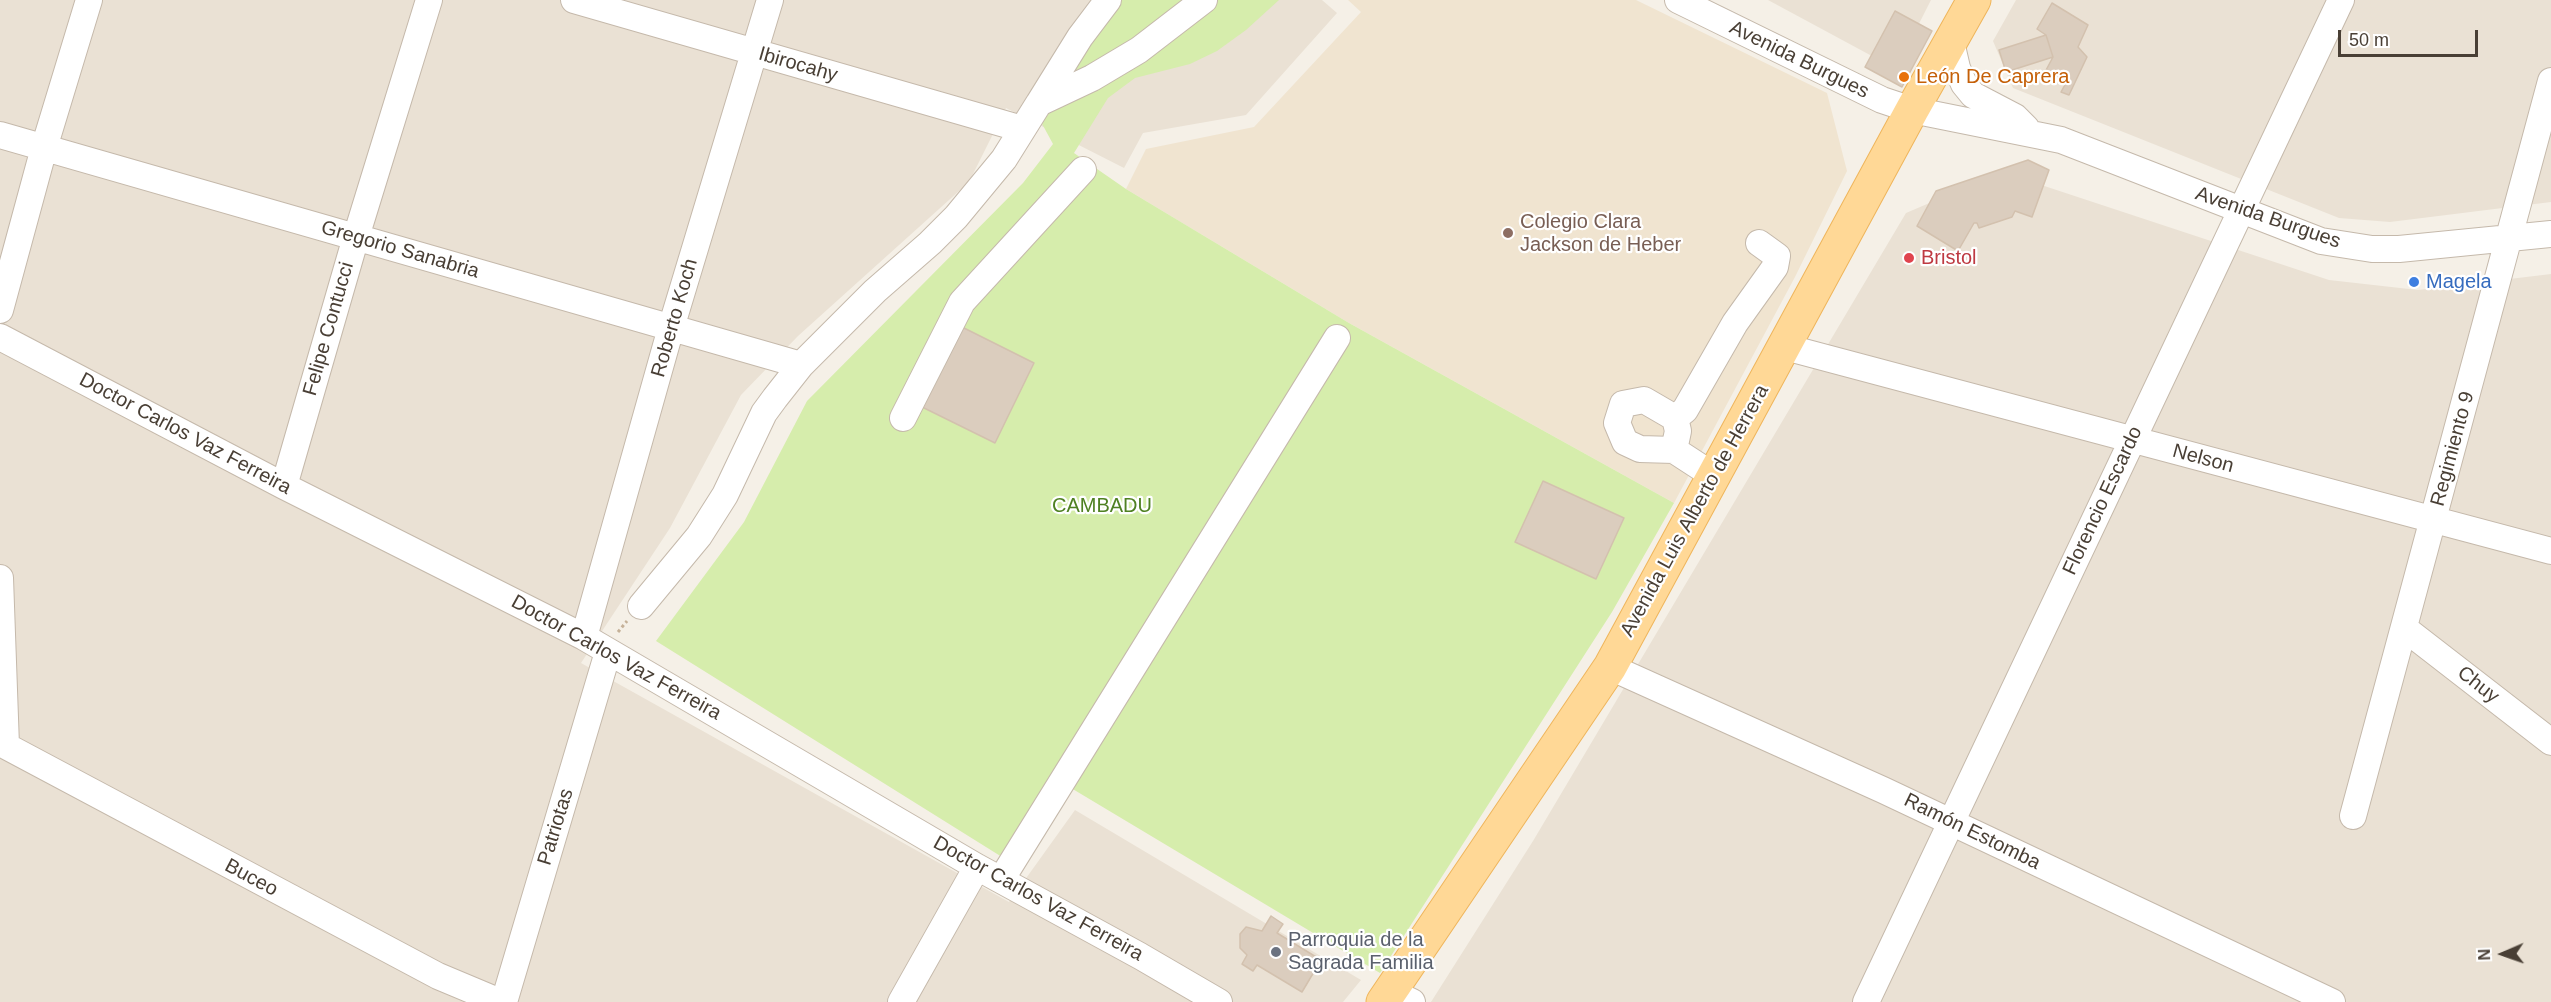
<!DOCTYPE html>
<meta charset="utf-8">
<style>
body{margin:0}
#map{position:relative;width:2551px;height:1002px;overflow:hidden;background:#f5f0e7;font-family:Helvetica,sans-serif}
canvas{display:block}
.north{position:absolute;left:2473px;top:924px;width:60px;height:60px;-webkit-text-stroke:4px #fff;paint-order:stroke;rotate:268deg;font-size:16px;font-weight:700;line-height:24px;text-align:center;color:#493f35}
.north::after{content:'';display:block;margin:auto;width:21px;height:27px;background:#493f35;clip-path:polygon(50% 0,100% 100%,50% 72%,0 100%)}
.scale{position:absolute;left:2338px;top:30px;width:140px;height:27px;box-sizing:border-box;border:3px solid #493f35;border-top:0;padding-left:8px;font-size:18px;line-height:21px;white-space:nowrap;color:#493f35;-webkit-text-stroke:4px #fff;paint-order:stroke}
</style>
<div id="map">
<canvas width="2551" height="1002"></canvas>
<div class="north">N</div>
<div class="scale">50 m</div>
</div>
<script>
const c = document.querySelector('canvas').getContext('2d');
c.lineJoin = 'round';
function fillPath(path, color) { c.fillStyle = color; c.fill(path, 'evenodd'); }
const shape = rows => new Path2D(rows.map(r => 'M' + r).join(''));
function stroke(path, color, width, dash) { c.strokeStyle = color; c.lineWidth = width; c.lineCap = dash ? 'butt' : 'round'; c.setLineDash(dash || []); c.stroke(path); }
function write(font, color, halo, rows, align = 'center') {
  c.font = font + ' Helvetica,sans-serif'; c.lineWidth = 4.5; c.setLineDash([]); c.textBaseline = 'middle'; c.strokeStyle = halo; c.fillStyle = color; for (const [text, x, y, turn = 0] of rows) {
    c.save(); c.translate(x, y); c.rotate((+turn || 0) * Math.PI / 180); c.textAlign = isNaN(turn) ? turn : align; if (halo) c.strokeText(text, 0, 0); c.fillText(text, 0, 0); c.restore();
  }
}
const residential = shape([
 [0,0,1322,0,1337,13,1246,115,1143,133,1124,168,1006,108,969,182,798,336,741,395,670,528,581,663,1009,902,1075,810,1361,980,1343,1002,0,1002],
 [1768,0,1931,0,1896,69],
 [2016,0,2551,0,2551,202,2390,222,2339,218,2013,88,1993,41],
 [2002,172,2329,280,2418,290,2551,274,2551,1002,1431,1002,1533,841,1906,213]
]);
const education = shape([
 [1348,0,1636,0,1827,93,1847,171,1795,277,1674,503,1349,323,1126,189,1146,149,1254,127,1361,12]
]);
const green = shape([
 [1122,0,1279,0,1246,30,1217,51,1190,64,1135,78,1108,98,1074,153,1126,189,1349,323,1674,503,1612,612,1380,973,1071,788,1018,867,656,641,744,522,807,401,1023,183,1053,144,1040,120,1100,28]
]);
const building = shape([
 [2052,3,2088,25,2078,47,2087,57,2069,95,2061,92,2066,83,2045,72,2053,57,2046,35,2037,29,2052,3],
 [1895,11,1932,31,1902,87,1865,67,1895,11],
 [2046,35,2053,57,2006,72,1999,50,2046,35],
 [2028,160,2049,170,2032,217,2015,211,2012,217,1979,228,1977,223,1974,223,1958,251,1917,226,1936,191,2028,160],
 [958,325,1034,363,995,443,918,405,958,325],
 [1543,481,1624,518,1596,579,1515,542,1543,481],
 [1271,916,1283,924,1277,933,1321,960,1302,992,1257,965,1253,971,1242,964,1247,955,1240,948,1240,934,1246,927,1262,931,1271,916]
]);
const path = shape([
 [618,632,627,621]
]);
const minor = shape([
 [574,0,1022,129],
 [1678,0,1882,100,1912,110,2061,140,2321,241,2372,249,2399,249,2551,234],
 [1951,42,1957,68,1964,84,1973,95,2015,117,2026,128],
 [1039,103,1080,37,1108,0],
 [0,135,801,365],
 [0,310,44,148,89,0],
 [0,337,284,486,584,637,977,867,1140,956,1219,1002],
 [1785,347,2551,551],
 [903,418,962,302,1083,170],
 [1675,418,1685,410,1735,323,1775,267,1777,256,1759,243],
 [1674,450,1678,431,1675,418,1644,400,1623,404,1617,423,1625,442,1640,449,1674,450,1714,476],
 [284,486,356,237,429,0],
 [0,578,6,746],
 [641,606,699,536,725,495,764,413,775,398,801,365,875,291,930,243,956,217,1004,159,1039,103,1092,78,1139,50,1204,0],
 [2404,628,2551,742],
 [584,637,671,328,770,0],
 [1610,667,1883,790,2332,1002],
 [6,746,438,976,500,1002],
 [2353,816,2551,81],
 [1001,880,1337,338],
 [1389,991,1412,1002],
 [504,1002,608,652],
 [901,1002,977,867],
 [1866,1002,2341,0]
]);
const major = shape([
 [1383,1002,1610,667,1912,110,1974,0]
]);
const markers = [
 [1904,77,6,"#e8710a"],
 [1508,233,6,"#8d6e63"],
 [1909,258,6,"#e0444e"],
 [2414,282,6,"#3f7fe0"],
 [1276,952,6,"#6b7280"]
];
const streetNames = [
 ["Avenida Burgues",1799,60,26],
 ["Ibirocahy",798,65,16],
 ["Avenida Burgues",2268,218,19],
 ["Gregorio Sanabria",400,250,16],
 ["Roberto Koch",675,318,-74],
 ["Felipe Contucci",329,329,-74],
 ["Doctor Carlos Vaz Ferreira",185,434,28],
 ["Regimiento 9",2453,449,-75],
 ["Nelson",2203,459,15],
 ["Florencio Escardo",2103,501,-65],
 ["Avenida Luis Alberto de Herrera",1695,511,-61],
 ["Doctor Carlos Vaz Ferreira",616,658,29],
 ["Chuy",2478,685,38],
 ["Patriotas",556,827,-73],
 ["Ramón Estomba",1972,832,26],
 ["Buceo",251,878,28],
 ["Doctor Carlos Vaz Ferreira",1038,899,29]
];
const foodNames = [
 ["León De Caprera",1916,77]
];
const educationNames = [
 ["Colegio Clara",1520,222],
 ["Jackson de Heber",1520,245]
];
const healthNames = [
 ["Bristol",1921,258]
];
const shopNames = [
 ["Magela",2426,282]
];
const parkNames = [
 ["CAMBADU",1102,506]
];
const worshipNames = [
 ["Parroquia de la",1288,940],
 ["Sagrada Familia",1288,963]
];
fillPath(residential, '#eae1d4');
fillPath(education, '#f0e4d0');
fillPath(green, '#d6edac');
fillPath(building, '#dbcdbe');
stroke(building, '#d3c1ae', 1.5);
stroke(minor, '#c5b9ab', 28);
stroke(major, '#efb55b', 35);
stroke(path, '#c5b198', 3, [3, 3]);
stroke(minor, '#fff', 26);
stroke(major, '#ffd896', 33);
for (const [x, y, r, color] of markers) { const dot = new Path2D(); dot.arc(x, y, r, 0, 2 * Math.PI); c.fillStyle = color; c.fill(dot); stroke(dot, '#fff', 2); }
write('20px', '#493f35', '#fff', streetNames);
write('20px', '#c56008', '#fff', foodNames, 'left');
write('20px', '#785e54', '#fff', educationNames, 'left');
write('20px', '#be3a42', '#fff', healthNames, 'left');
write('20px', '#366cbe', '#fff', shopNames, 'left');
write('20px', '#4f8122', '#fff', parkNames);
write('20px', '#5b616d', '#fff', worshipNames, 'left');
</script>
